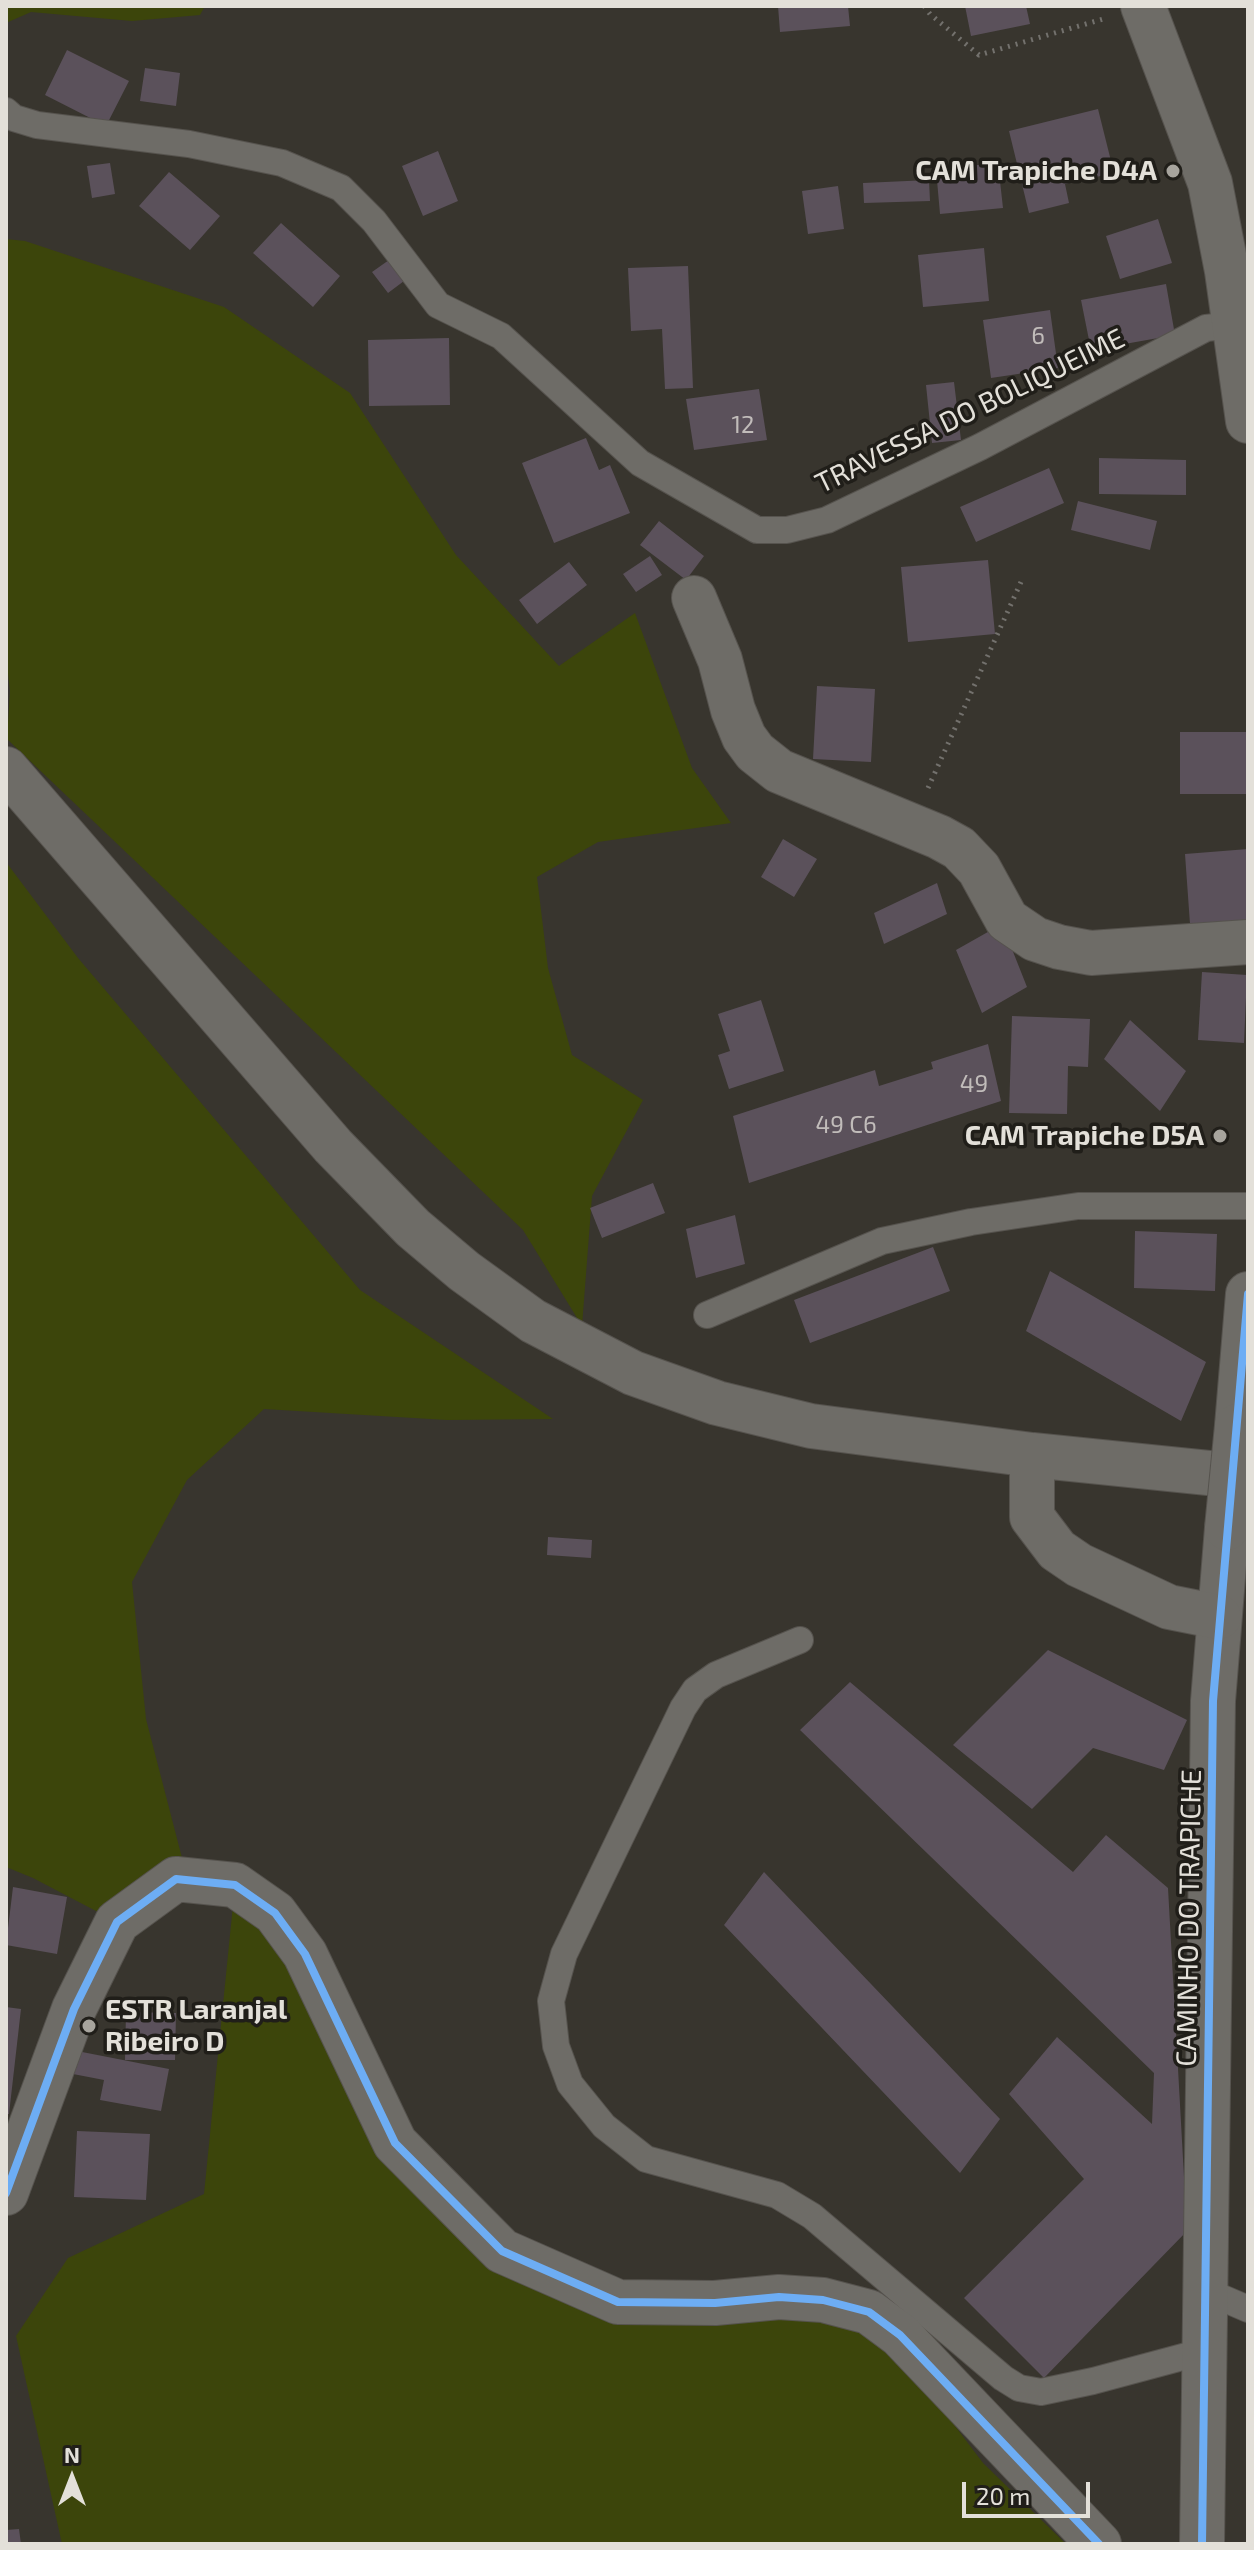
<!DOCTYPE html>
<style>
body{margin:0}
#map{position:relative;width:1254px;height:2550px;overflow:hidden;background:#38352e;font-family:"Exo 2",sans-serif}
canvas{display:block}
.frame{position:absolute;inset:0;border:8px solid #e3e0d9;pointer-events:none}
.north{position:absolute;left:32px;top:2438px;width:80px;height:80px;-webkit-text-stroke:6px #201e19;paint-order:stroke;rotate:0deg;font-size:22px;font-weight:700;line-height:32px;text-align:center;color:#e3e0d9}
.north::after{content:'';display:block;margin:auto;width:28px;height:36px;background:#e3e0d9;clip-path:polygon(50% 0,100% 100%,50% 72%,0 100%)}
.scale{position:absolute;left:962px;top:2482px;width:128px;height:36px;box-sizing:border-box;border:4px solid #e3e0d9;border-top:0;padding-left:10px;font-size:24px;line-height:28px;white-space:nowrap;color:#e3e0d9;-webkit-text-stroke:6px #201e19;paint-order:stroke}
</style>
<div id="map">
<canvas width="1254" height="2550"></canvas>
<div class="frame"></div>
<div class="north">N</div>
<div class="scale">20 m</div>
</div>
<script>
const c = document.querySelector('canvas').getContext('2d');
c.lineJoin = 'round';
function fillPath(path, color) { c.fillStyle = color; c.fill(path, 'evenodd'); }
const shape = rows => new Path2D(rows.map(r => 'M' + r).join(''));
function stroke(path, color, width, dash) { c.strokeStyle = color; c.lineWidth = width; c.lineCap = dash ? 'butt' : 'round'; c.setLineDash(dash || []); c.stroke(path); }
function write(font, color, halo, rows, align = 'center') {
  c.font = font + ' "Exo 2",sans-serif'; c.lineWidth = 7; c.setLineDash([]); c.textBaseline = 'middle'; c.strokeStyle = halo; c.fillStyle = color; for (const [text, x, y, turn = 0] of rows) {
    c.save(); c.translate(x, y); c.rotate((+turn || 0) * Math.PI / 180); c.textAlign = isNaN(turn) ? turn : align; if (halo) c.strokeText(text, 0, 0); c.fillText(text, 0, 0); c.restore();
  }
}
const green = shape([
 [6,6,205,6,200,15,132,21,31,12,6,23],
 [6,239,25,241,224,307,350,393,456,555,559,666,635,613,692,768,731,823,598,842,537,877,548,968,572,1055,643,1100,592,1196,582,1326,523,1230,7,739,10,691,6,656],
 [6,862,78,958,360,1290,553,1419,447,1420,264,1409,187,1480,132,1582,146,1719,188,1881,117,1922,33,1878,6,1867],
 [235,1885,305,1954,395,2143,548,2273,869,2312,983,2463,1066,2544,62,2544,16,2336,68,2258,204,2194]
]);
const building = shape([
 [778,6,848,6,850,26,780,32],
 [965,6,1026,6,1030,24,971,36],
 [67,50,129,81,106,126,45,95],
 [145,68,180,73,176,106,140,101],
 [1098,109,1114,173,1065,184,1069,203,1029,213,1009,131],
 [438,151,458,201,423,216,402,166],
 [110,163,115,194,92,198,87,166],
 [998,163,1003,208,940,214,936,169],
 [169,172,220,216,190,250,139,206],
 [929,180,930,201,864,203,863,183],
 [838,186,844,229,808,234,802,191],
 [1158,219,1172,263,1120,279,1106,236],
 [281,223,340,276,313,307,253,253],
 [984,248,989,301,923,307,918,255],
 [389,260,404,281,388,293,372,272],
 [688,266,693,388,665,389,662,329,631,331,628,268],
 [1166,284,1175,335,1091,350,1081,300],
 [1050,310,1058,368,991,378,983,320],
 [449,338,450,405,369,406,368,340],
 [954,382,961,440,932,443,926,385],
 [759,389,767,440,694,450,686,399],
 [586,438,599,470,610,465,630,513,554,543,522,463],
 [1099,458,1186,460,1186,495,1099,494],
 [1049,468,1064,503,976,542,960,507],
 [1078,501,1157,521,1150,550,1071,530],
 [659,521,704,556,686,580,640,545],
 [650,556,662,575,636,592,623,574],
 [988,560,995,634,908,642,901,567],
 [569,562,587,585,537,624,519,600],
 [817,686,875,689,871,762,813,759],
 [1180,732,1247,732,1247,794,1180,794],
 [783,839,817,859,794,897,761,877],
 [1248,849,1248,921,1190,924,1185,854],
 [937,883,947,914,884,944,874,913],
 [1002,924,1027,987,982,1013,956,950],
 [1202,972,1247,975,1244,1043,1198,1040],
 [761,1000,784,1071,729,1089,718,1055,730,1051,718,1014],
 [1012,1016,1090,1019,1088,1067,1068,1066,1067,1114,1009,1113],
 [1130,1020,1186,1071,1160,1111,1104,1059],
 [988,1044,1001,1101,749,1183,733,1116,875,1070,879,1086,933,1069,931,1062],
 [653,1183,665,1213,602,1238,590,1208],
 [735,1215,745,1264,696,1278,686,1229],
 [1135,1231,1217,1234,1215,1291,1134,1288],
 [933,1247,950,1291,810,1343,794,1300],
 [1050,1271,1206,1362,1181,1421,1026,1331],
 [548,1537,592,1540,591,1558,547,1555],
 [1048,1650,1187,1720,1164,1770,1093,1748,1032,1809,953,1745],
 [850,1682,1073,1872,1106,1835,1168,1888,1187,2231,1044,2378,964,2298,1084,2179,1009,2094,1057,2037,1152,2124,1154,2073,800,1730],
 [764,1872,1000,2119,960,2173,724,1925],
 [13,1887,67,1897,57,1954,6,1945],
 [6,2007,21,2009,9,2114,6,2114],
 [126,2012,176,2013,175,2060,125,2060],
 [77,2051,169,2069,161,2111,100,2100,104,2080,73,2074],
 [77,2131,150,2134,146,2200,74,2197],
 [19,2529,21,2544,6,2544,6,2530]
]);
const path = shape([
 [924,6,930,14,979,55,1103,19],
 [928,788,1021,582]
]);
const lane = shape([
 [6,111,14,118,37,125,189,144,282,163,341,188,374,221,438,305,501,336,640,463,757,530,787,530,827,520,980,447,1206,328,1233,325],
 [707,1315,882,1241,971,1222,1078,1206,1248,1206],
 [800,1640,716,1675,695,1690,683,1708,564,1954,551,2001,556,2046,570,2084,604,2126,646,2159,777,2195,812,2216,1003,2378,1019,2388,1041,2392,1093,2381,1205,2351],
 [1206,2291,1248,2309]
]);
const street = shape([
 [1143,6,1210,183,1227,271,1248,421],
 [694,598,720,660,733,710,744,737,755,752,779,771,939,837,959,848,979,869,1007,920,1035,939,1059,947,1091,953,1248,942],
 [1237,1426,1248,1294],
 [6,2193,74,2009,117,1922,176,1879,235,1885,275,1913,305,1954,395,2143,502,2251,618,2302,715,2303,779,2297,823,2300,869,2312,900,2335,1099,2544],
 [1202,2544,1213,1701,1227,1528]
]);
const secondary = shape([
 [6,769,333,1146,413,1228,464,1271,533,1321,633,1373,717,1403,811,1426,1032,1455,1248,1477],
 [1032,1455,1032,1517,1057,1550,1079,1565,1169,1607,1219,1617]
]);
const streetBridge = shape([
 [1227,1528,1237,1426]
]);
const cycleway = shape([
 [6,2193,74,2009,117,1922,176,1879,235,1885,275,1913,305,1954,395,2143,502,2251,618,2302,715,2303,779,2297,823,2300,869,2312,900,2335,1099,2544],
 [1202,2544,1213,1701,1248,1294]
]);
const markers = [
 [1173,171,8,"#a7a49d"],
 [1220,1136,8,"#a7a49d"],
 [89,2026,8,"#a7a49d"]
];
const numberNames = [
 ["6",1038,336],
 ["12",743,425],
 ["49",974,1084],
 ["49 C6",846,1125]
];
const poiNames = [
 ["CAM Trapiche D4A",1157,171],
 ["CAM Trapiche D5A",1204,1136],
 ["ESTR Laranjal",105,2010,"left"],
 ["Ribeiro D",105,2042,"left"]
];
const streetNames = [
 ["TRAVESSA DO BOLIQUEIME",970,411,-26],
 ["CAMINHO DO TRAPICHE",1189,1918,-89]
];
fillPath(green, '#3c450b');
fillPath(building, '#5b515b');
stroke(lane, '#56534e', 28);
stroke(street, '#56534e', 46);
stroke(secondary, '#56534e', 46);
stroke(path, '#73716d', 5, [2, 6]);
stroke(lane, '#6e6c67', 26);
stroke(street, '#6e6c67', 44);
stroke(secondary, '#6e6c67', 44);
stroke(streetBridge, '#56534e', 46, []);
stroke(streetBridge, '#6e6c67', 44);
stroke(cycleway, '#6dadf4', 8);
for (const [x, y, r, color] of markers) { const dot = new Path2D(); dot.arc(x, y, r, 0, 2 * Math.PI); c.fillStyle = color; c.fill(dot); stroke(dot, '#201e19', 3); }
write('24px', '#c1bcba', null, numberNames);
write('bold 28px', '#e3e0d9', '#201e19', poiNames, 'right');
write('28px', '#e3e0d9', '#201e19', streetNames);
</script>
